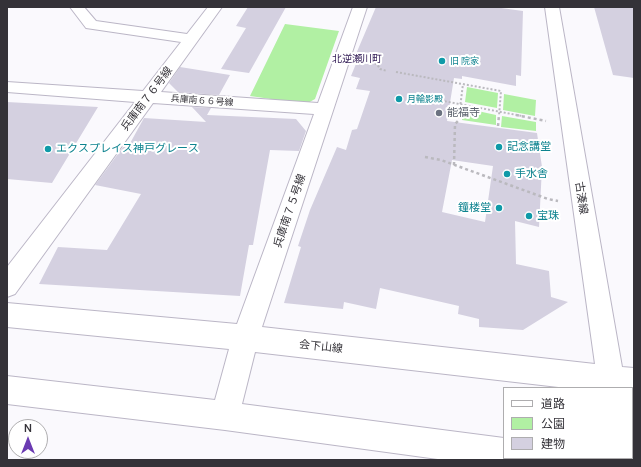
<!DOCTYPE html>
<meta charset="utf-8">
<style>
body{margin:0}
#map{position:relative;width:641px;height:467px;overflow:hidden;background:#faf9fd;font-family:Manrope,"Noto Sans JP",sans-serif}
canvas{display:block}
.frame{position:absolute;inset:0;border:8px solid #343238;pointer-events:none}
.legend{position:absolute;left:503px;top:387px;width:130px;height:72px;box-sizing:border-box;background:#fff;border:1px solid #aeadaf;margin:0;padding:5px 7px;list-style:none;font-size:12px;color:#343238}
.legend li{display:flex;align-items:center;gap:8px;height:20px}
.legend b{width:20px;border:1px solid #aeadaf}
.north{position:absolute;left:8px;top:419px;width:40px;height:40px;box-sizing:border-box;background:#fff;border:1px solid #aeadaf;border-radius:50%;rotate:0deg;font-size:11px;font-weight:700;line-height:16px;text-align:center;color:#343238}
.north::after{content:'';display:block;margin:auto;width:14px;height:18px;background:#6b3bb2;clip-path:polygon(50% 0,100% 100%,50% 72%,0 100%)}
</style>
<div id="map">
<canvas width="641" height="467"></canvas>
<div class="frame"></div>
<ul class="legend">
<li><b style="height:5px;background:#fff"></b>道路</li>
<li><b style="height:11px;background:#b1f0a3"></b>公園</li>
<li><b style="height:11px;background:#d4d0e0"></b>建物</li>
</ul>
<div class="north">N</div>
</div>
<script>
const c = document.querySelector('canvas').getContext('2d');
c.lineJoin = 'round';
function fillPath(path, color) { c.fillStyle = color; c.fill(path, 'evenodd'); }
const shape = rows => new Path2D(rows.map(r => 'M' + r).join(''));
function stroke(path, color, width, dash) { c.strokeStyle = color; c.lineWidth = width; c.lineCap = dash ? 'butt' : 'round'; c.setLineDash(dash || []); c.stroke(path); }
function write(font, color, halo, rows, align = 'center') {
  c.font = font + ' Manrope,"Noto Sans JP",sans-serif'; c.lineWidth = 4; c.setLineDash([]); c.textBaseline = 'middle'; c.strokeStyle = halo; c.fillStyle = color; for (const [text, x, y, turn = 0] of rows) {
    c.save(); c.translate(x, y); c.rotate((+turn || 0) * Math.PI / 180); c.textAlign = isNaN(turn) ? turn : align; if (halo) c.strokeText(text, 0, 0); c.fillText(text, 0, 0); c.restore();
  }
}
const green = shape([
 [285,24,339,31,315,99,306,104,250,96],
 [467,87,498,93,497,108,465,102],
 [504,94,536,100,535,116,503,110],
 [464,108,496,115,496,125,462,120],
 [502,116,536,122,536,131,501,127]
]);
const building = shape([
 [248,7,286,7,249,73,221,69,246,28,236,26],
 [376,7,494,7,523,11,521,76,516,75,516,86,462,76,462,79,454,78,447,121,537,133,542,167,539,227,515,221,516,264,549,271,551,297,568,302,523,330,479,327,479,319,458,314,459,306,380,288,376,309,344,302,343,309,284,303,301,247,298,246,310,210,337,147,346,150,352,130,357,129,370,91,356,89,360,78,351,76,360,54,356,54],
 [452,160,493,166,485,222,442,212],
 [594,7,634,7,634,78,613,75],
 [180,67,230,75,219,95,178,92,169,83],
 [7,102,98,107,52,183,7,179],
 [192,107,211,108,207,115,296,119,306,131,299,151,270,150,253,245,249,245,240,296,39,284,58,247,107,250,141,194,95,185,126,143,128,147,144,118,206,122]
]);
const pathFar1 = shape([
 [363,61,377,64,380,69,387,71],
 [396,72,501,91,499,116],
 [433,99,522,116],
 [459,116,463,84]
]);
const path = shape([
 [516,115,546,121],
 [498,126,499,115],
 [425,157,441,160,548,199,558,201],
 [454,165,455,124,458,121,459,115]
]);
const minor = shape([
 [70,7,84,7,96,21,187,34,208,7,222,7,161,92,318,103,353,7,367,7,262,327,595,364,545,7,559,7,622,367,634,368,634,396,632,395,632,388,567,388,255,352,242,404,504,438,504,458,517,458,516,460,445,460,225,430,7,404,7,376,215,400,229,349,7,327,7,303,237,324,314,114,153,103,15,294,7,297,7,267,135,102,7,92,7,82,143,91,181,42,86,28,70,7],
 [632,444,634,445,634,460,614,460,614,458,632,458,632,444],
 [523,458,567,458,568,460,524,460,523,458]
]);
const markers = [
 [442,61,4,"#0f9aa8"],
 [399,99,4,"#0f9aa8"],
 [439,113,4,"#6b7280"],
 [499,147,4,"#0f9aa8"],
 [48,149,4,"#0f9aa8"],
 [507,174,4,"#0f9aa8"],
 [499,208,4,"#0f9aa8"],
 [529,216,4,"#0f9aa8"]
];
const farCulturenames = [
 ["旧 院家",450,61],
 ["月輪影殿",407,99]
];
const farStreetnames = [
 ["兵庫南６６号線",202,101,4]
];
const farNeighbourhoodnames = [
 ["北逆瀬川町",357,59]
];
const streetNames = [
 ["兵庫南７６号線",147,99,-53],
 ["古湊線",581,198,81],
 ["兵庫南７５号線",290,211,-71],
 ["会下山線",321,347,6]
];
const worshipNames = [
 ["能福寺",447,113]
];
const cultureNames = [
 ["記念講堂",507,147],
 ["エクスプレイス神戸グレース",56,149],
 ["手水舎",515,174],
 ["鐘楼堂",491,208,"right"],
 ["宝珠",537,216]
];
fillPath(green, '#b1f0a3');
fillPath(building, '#d4d0e0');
stroke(minor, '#bbb6c6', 2);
stroke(pathFar1, '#bab9be', 2, [2, 2]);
stroke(path, '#bab9be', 2.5, [3, 3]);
fillPath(minor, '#fff');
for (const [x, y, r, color] of markers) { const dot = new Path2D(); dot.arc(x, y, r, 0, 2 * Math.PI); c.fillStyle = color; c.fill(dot); stroke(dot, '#fff', 1.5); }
write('9px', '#0d838f', '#fff', farCulturenames, 'left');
write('9px', '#343238', '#fff', farStreetnames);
write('10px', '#37215a', '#fff', farNeighbourhoodnames);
write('11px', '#343238', '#fff', streetNames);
write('11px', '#5b616d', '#fff', worshipNames, 'left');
write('11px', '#0d838f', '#fff', cultureNames, 'left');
</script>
